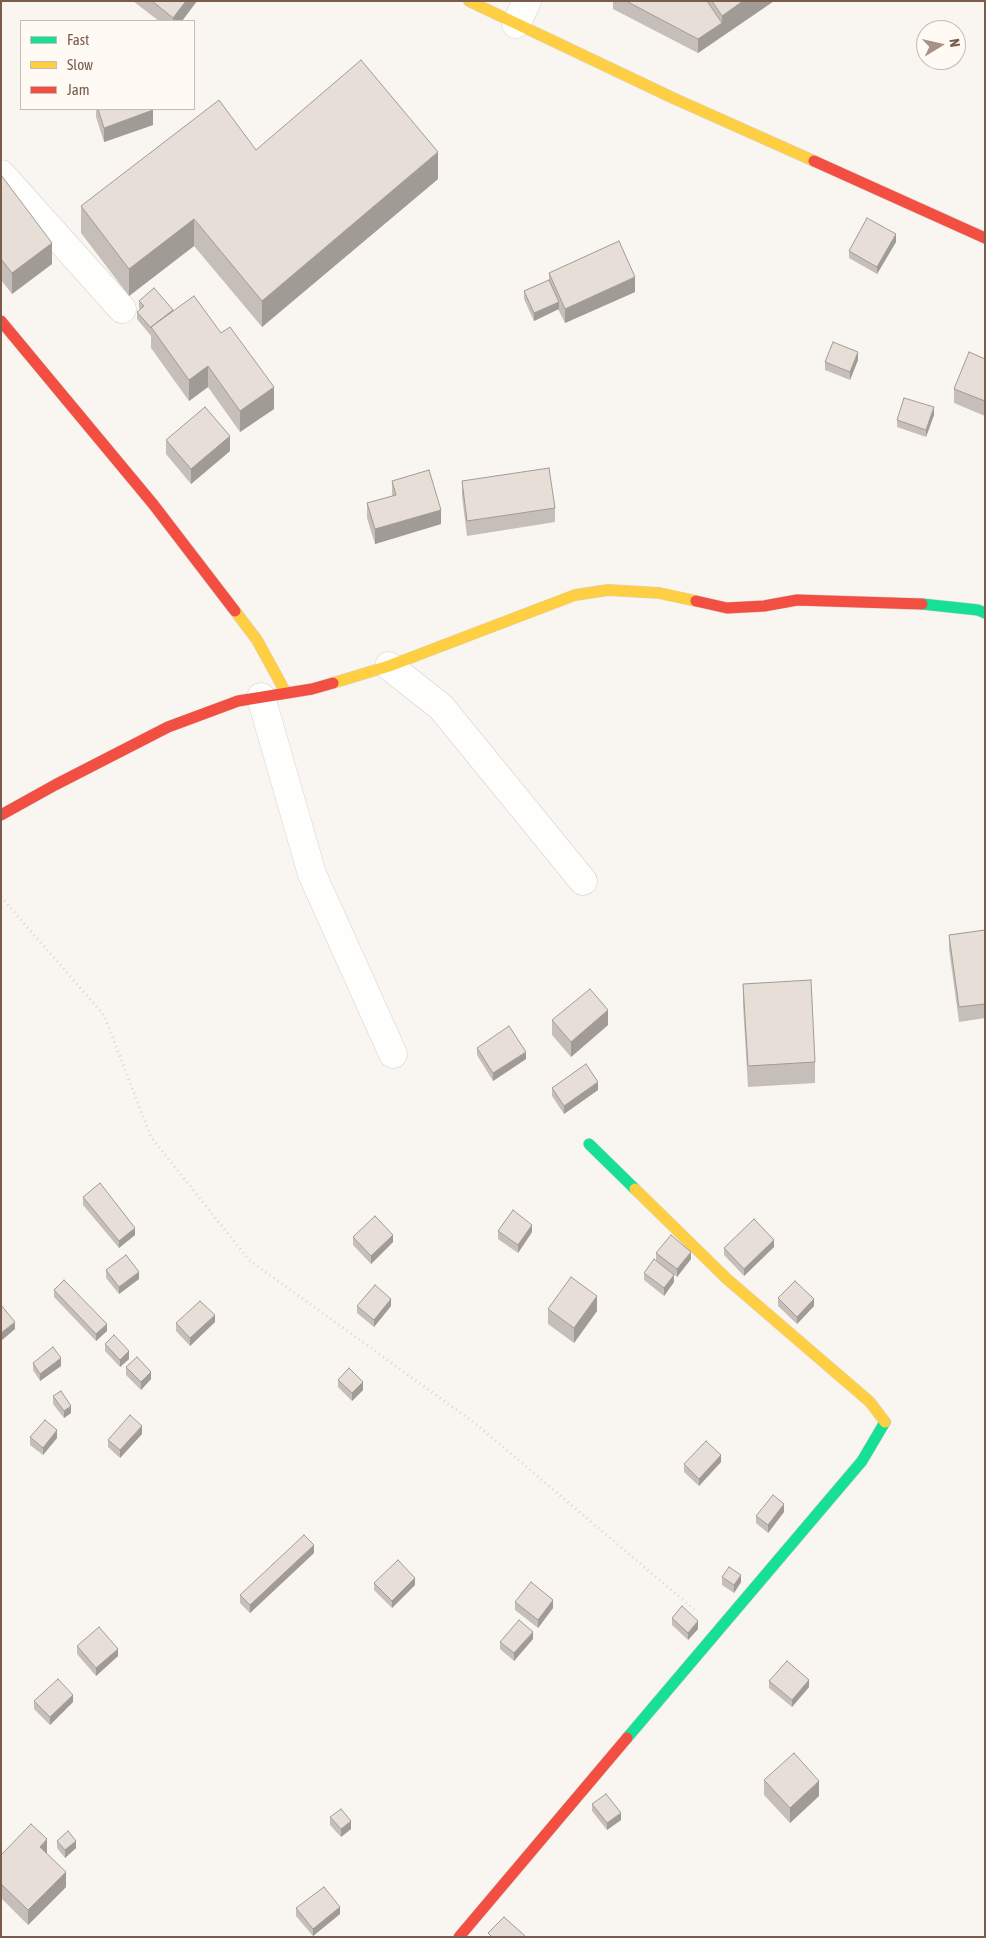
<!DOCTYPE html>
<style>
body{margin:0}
#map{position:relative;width:986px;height:1938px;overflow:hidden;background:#f9f5f0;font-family:"Asap Condensed",sans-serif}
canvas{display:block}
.frame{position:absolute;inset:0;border:2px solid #7a5c4d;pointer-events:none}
.legend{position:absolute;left:20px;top:20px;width:175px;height:90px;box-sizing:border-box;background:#fffaf3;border:1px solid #cabbb1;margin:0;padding:6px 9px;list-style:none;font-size:15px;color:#7a5c4d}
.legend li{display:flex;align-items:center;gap:10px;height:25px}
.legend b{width:25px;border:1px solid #cabbb1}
.north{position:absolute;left:916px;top:20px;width:50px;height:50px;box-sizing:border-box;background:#fffaf3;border:1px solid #cabbb1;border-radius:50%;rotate:81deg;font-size:14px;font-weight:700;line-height:20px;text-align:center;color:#7a5c4d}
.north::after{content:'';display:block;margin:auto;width:18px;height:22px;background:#a69286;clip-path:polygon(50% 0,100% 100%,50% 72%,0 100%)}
</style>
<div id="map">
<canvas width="986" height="1938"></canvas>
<div class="frame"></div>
<ul class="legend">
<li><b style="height:6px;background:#16e098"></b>Fast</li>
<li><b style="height:6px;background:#ffcf43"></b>Slow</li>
<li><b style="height:6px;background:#f24e42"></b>Jam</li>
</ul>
<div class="north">N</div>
</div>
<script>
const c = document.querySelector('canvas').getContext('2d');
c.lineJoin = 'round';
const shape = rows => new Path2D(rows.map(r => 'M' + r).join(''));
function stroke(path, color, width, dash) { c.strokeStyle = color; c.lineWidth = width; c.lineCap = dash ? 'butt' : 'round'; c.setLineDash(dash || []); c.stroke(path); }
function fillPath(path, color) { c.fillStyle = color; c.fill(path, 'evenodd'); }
const path = shape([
 [1,897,104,1015,151,1137,249,1260,476,1424,696,1611]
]);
const street = shape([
 [516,24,527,1],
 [1,174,122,309],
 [389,666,441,707,583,881],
 [261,697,312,874,393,1054]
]);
const fast = shape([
 [922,604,978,610,985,613],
 [589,1144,635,1189],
 [627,1738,862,1461,885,1422]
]);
const slow = shape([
 [469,1,673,98,814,161],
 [235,611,257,640,286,693],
 [333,683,389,666,575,595,608,590,659,593,696,601],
 [635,1189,727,1279,870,1402,885,1422]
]);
const jam = shape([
 [814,161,985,238],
 [1,321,153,504,235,611],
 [696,601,727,608,764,606,797,600,922,604],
 [1,815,55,785,168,727,238,701,312,689,333,683],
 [459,1937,627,1738]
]);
const wall = shape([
 [133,1,197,1,182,21,159,21],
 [613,1,774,1,698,53,613,9],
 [96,109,153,109,153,125,104,142,96,117],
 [256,150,438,179,262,327,194,246,129,296,81,233,81,206],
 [1,175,52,264,12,294,1,280],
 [896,242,877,274,849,258,849,251],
 [549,273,635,292,565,323,558,309,534,321,524,299,524,291,549,280],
 [139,301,173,310,274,409,240,432,208,387,189,401,151,348,151,336,137,319,137,312,140,309,139,308],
 [985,359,985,416,954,403,954,389],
 [858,360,850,380,825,370,825,362],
 [934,415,926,437,897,427,897,420],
 [166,440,230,451,191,484,166,454],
 [392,481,441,524,375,544,367,518,367,503,392,496],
 [462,481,555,508,555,522,467,536,462,496],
 [985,930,985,1018,959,1022,949,949,949,935],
 [743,984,815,1062,815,1083,748,1087,743,1005],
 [552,1020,608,1025,571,1057,552,1035],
 [477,1048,526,1059,493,1081,477,1055],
 [552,1088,598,1090,564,1114,552,1096],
 [83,1197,135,1235,119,1248,83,1205],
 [498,1231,532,1232,518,1253,498,1239],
 [353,1237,393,1242,371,1264,353,1245],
 [774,1247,744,1276,724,1255,724,1248],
 [656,1253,691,1259,677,1277,656,1261],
 [106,1270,139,1279,119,1294,106,1278],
 [644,1273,674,1282,664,1296,644,1280],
 [54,1290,107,1331,96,1341,54,1297],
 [778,1298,814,1306,797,1324,778,1306],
 [357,1306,391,1306,374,1327,357,1313],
 [548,1309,597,1311,574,1343,548,1324],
 [215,1322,190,1346,176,1331,176,1323],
 [105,1344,129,1359,120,1367,105,1351],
 [33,1363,61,1366,40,1381,33,1370],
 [126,1367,151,1379,141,1390,126,1375],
 [338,1380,363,1390,352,1401,338,1387],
 [53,1396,71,1413,64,1418,53,1404],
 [142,1434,120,1458,108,1447,108,1440],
 [30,1437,57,1438,43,1455,30,1445],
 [721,1462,699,1486,684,1472,684,1464],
 [784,1512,768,1533,756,1523,756,1516],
 [314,1553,250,1613,240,1603,240,1595],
 [722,1577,741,1582,734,1593,722,1585],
 [374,1583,415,1585,392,1608,374,1590],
 [515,1602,553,1608,538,1628,515,1610],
 [672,1618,698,1629,688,1640,672,1625],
 [533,1639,514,1661,500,1649,500,1642],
 [77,1646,118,1656,96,1676,77,1654],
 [769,1681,809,1687,792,1707,769,1688],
 [34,1701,73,1702,50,1725,34,1709],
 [764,1780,819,1796,790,1823,764,1795],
 [592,1804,621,1820,607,1830,592,1811],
 [330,1817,351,1829,341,1837,330,1825],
 [57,1841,76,1848,65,1858,57,1848],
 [1,1855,66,1887,28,1925,1,1898],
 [296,1908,340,1914,313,1936,296,1916]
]);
const shadedWall = shape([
 [186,1,197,1,182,21,173,21,173,18],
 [743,1,774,1,698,53,698,39,722,23,722,16],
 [153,110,153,125,104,142,104,128],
 [438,152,438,179,262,327,262,301],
 [194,219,194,246,129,296,129,269],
 [896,234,896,242,877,274,877,267],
 [52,243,52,264,12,294,12,273],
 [635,277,635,292,565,323,565,309],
 [559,302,559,309,534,321,534,313],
 [858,352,858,360,850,380,850,372],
 [208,366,208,387,189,401,189,380],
 [274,387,274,409,240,432,240,411],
 [934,407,934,415,926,437,926,430],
 [230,436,230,451,191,484,191,469],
 [441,510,441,524,375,544,375,529],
 [608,1010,608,1025,571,1057,571,1042],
 [526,1052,526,1059,493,1081,493,1073],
 [598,1082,598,1090,564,1114,564,1106],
 [532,1225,532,1232,518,1253,518,1245],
 [135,1228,135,1235,119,1248,119,1241],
 [393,1235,393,1242,371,1264,371,1256],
 [774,1240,774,1247,744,1276,744,1269],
 [691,1252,691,1259,677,1277,677,1269],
 [139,1272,139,1279,119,1294,119,1287],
 [674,1275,674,1282,664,1296,664,1288],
 [597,1296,597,1311,574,1343,574,1328],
 [391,1299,391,1306,374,1327,374,1320],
 [814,1299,814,1306,797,1324,797,1317],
 [215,1315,215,1322,190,1346,190,1338],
 [15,1322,15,1329,1,1341,1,1333],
 [107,1324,107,1331,96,1341,96,1334],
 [129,1351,129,1359,120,1367,120,1360],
 [61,1358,61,1366,40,1381,40,1374],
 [151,1372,151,1379,141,1390,141,1382],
 [363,1382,363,1390,352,1401,352,1393],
 [71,1406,71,1413,64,1418,64,1411],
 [142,1426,142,1434,120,1458,120,1450],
 [57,1430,57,1438,43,1455,43,1448],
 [721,1455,721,1462,699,1486,699,1479],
 [784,1504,784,1512,768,1533,768,1525],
 [314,1545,314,1553,250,1613,250,1605],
 [741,1575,741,1582,734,1593,734,1585],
 [415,1578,415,1585,392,1608,392,1601],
 [553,1600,553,1608,538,1628,538,1620],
 [698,1621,698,1629,688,1640,688,1633],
 [533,1632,533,1639,514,1661,514,1653],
 [118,1649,118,1656,96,1676,96,1668],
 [809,1680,809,1687,792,1707,792,1700],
 [73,1695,73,1702,50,1725,50,1717],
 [819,1781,819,1796,790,1823,790,1808],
 [621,1813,621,1820,607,1830,607,1823],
 [351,1821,351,1829,341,1837,341,1829],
 [47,1839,47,1854,40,1847],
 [76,1841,76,1848,65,1858,65,1850],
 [66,1872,66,1887,28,1925,28,1910],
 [340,1907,340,1914,313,1936,313,1929]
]);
const building = shape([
 [152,1,186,1,173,18,152,1],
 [626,1,707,1,722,23,698,39,626,1],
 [712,1,743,1,722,16,712,1],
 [361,60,438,152,262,301,194,219,129,269,81,206,219,100,256,150,361,60],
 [98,109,153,109,153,110,104,128,98,109],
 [1,175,52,243,12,273,1,259,1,175],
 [867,218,896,234,877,267,849,251,867,218],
 [619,241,635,277,565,309,549,273,619,241],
 [549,280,559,302,534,313,524,291,549,280],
 [154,288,173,310,151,327,151,328,137,312,144,306,139,301,154,288],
 [194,296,221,333,230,327,274,387,240,411,208,366,189,380,151,327,194,296],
 [833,342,858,352,850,372,825,362,833,342],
 [969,352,985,359,985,401,954,389,969,352],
 [904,398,934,407,926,430,897,420,904,398],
 [205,407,230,436,191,469,166,440,205,407],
 [549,468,555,508,467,521,462,481,549,468],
 [429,470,441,510,375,529,367,503,396,495,392,481,429,470],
 [985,930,985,1004,959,1007,949,935,985,930],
 [811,980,815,1062,748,1066,743,984,811,980],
 [590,989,608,1010,571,1042,552,1020,590,989],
 [509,1026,526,1052,493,1073,477,1048,509,1026],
 [586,1064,598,1082,564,1106,552,1088,586,1064],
 [100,1183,135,1228,119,1241,83,1197,100,1183],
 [513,1210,532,1225,518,1245,498,1231,513,1210],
 [375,1216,393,1235,371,1256,353,1237,375,1216],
 [754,1219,774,1240,744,1269,724,1248,754,1219],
 [671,1235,691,1252,677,1269,656,1253,671,1235],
 [126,1255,139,1272,119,1287,106,1270,126,1255],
 [654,1259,674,1275,664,1288,644,1273,654,1259],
 [571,1277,597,1296,574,1328,548,1309,571,1277],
 [64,1280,107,1324,96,1334,54,1290,64,1280],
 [795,1281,814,1299,797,1317,778,1298,795,1281],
 [375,1285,391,1299,374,1320,357,1306,375,1285],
 [200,1301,215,1315,190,1338,176,1323,200,1301],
 [1,1305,15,1322,1,1333,1,1305],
 [114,1335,129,1351,120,1360,105,1344,114,1335],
 [53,1347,61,1358,40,1374,33,1363,53,1347],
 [137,1357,151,1372,141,1382,126,1367,137,1357],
 [349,1368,363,1382,352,1393,338,1380,349,1368],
 [61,1391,71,1406,64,1411,53,1396,61,1391],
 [130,1415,142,1426,120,1450,108,1440,130,1415],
 [45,1420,57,1430,43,1448,30,1437,45,1420],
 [706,1441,721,1455,699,1479,684,1464,706,1441],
 [773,1495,784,1504,768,1525,756,1516,773,1495],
 [304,1535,314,1545,250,1605,240,1595,304,1535],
 [398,1560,415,1578,392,1601,374,1583,398,1560],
 [729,1567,741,1575,734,1585,722,1577,729,1567],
 [531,1582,553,1600,538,1620,515,1602,531,1582],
 [682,1606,698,1621,688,1633,672,1618,682,1606],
 [519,1620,533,1632,514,1653,500,1642,519,1620],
 [99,1627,118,1649,96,1668,77,1646,99,1627],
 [787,1661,809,1680,792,1700,769,1681,787,1661],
 [58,1679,73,1695,50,1717,34,1701,58,1679],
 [794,1753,819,1781,790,1808,764,1780,794,1753],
 [606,1794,621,1813,607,1823,592,1804,606,1794],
 [341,1809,351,1821,341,1829,330,1817,341,1809],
 [31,1824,47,1839,40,1847,66,1872,28,1910,1,1884,1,1855,31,1824],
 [68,1831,76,1841,65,1850,57,1841,68,1831],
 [324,1887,340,1907,313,1929,296,1908,324,1887],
 [504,1917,525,1936,524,1937,492,1937,488,1933,504,1917]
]);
stroke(street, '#d7d1cb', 29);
stroke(fast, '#d9d2cb', 12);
stroke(slow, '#d9d2cb', 12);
stroke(jam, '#d9d2cb', 12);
stroke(path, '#dcd5d0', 3, [1, 4]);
stroke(street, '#fefefd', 28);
stroke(fast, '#16e098', 11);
stroke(slow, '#ffcf43', 11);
stroke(jam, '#f24e42', 11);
fillPath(wall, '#c6bfb9');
fillPath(shadedWall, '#a19b96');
fillPath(building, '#e6ded7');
stroke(building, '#a19b96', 1);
</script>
